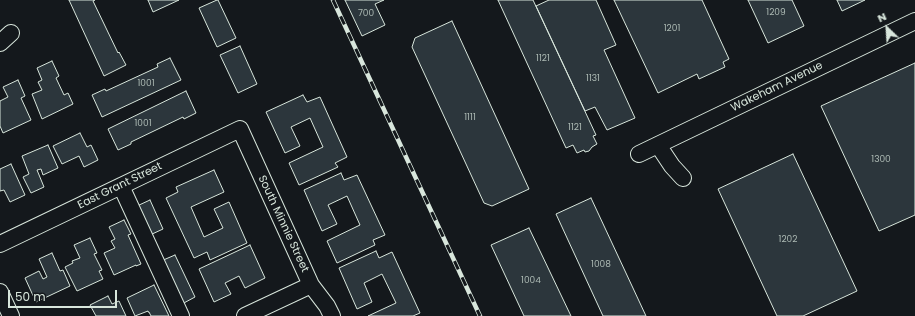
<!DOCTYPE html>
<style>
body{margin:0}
#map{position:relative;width:915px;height:316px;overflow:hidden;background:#14181c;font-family:Poppins,sans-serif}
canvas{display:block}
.north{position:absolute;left:867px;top:8px;width:40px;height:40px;-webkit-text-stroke:3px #14181c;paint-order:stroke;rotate:335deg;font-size:11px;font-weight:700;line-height:16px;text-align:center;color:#d8e6dc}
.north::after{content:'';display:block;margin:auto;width:14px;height:18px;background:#d8e6dc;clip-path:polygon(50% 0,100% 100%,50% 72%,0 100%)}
.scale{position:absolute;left:8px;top:290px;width:109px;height:18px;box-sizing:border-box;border:2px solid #d8e6dc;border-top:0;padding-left:5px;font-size:12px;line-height:14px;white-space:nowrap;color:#d8e6dc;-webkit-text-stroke:3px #14181c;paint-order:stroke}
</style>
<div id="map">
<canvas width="915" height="316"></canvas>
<div class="north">N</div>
<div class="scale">50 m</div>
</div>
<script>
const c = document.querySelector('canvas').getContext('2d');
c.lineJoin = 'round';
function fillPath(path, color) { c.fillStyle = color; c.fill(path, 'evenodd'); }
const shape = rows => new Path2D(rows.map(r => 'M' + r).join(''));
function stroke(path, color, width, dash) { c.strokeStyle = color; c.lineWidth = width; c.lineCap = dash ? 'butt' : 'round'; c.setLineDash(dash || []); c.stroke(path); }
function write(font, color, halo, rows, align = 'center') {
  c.font = font + ' Poppins,sans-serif'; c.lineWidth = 3; c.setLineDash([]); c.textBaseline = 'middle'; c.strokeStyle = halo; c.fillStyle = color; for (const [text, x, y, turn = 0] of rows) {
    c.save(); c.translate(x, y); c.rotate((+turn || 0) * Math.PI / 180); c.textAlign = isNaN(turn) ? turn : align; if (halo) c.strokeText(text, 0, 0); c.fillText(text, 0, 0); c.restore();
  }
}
const building = shape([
 [69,0,95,0,93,1,118,53,119,52,126,65,104,76,69,0],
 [148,0,179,0,153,12,148,0],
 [217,0,218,0,236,38,217,47,199,8,217,0],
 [345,0,384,0,375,4,385,25,362,36,345,0],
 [498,0,533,0,596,135,593,136,597,144,592,147,589,151,585,152,584,150,577,153,573,145,566,148,498,0],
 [549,0,596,0,616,45,604,50,635,118,607,130,595,107,585,111,536,6,549,0],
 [614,0,702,0,729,59,723,62,725,67,699,79,697,74,658,93,614,0],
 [748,0,792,0,804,26,768,43,748,0],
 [837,0,865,0,842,11,837,0],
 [452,21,529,189,492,206,484,203,412,47,415,38,452,21],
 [240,46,257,84,238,93,220,55,240,46],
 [170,58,181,80,102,117,92,95,105,89,106,91,158,67,157,64,170,58],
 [52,61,59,76,56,78,64,95,68,93,73,104,42,119,32,94,42,90,38,82,42,80,37,68,52,61],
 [915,63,915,215,879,231,821,106,915,63],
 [18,80,25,96,21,98,31,120,3,133,0,126,0,101,8,97,3,87,18,80],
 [186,91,196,113,184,119,183,117,131,142,131,144,118,150,108,129,186,91],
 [303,95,307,102,320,97,347,157,335,163,338,167,299,185,289,163,323,147,310,118,291,127,300,146,285,153,266,112,303,95],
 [80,133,87,147,91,145,98,160,84,167,79,156,62,164,53,146,80,133],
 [48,145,58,168,43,175,41,169,37,170,44,187,31,193,23,177,29,174,22,156,48,145],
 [793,154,857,291,803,316,777,316,718,189,793,154],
 [11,164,25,195,10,202,4,190,0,191,0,169,11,164],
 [214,170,224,192,191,207,204,237,223,228,214,209,229,202,247,243,210,260,207,252,194,258,166,198,178,192,176,187,214,170],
 [341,173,344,180,357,175,385,235,373,240,375,245,337,263,327,241,360,225,347,196,328,205,337,224,322,231,304,190,341,173],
 [591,198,646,316,603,316,556,214,591,198],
 [150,200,163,229,150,235,137,206,150,200],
 [124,220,131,234,128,235,141,264,136,266,136,265,114,275,104,253,115,248,111,241,115,239,109,227,124,220],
 [529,228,571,316,524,316,491,245,529,228],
 [90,238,97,253,94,254,102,270,99,271,103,279,77,291,65,267,73,263,72,261,80,258,74,245,90,238],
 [250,245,265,278,245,288,239,276,225,283,231,294,214,302,199,269,250,245],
 [376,251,379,258,392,252,420,313,413,316,368,316,396,303,382,274,364,283,372,302,357,309,339,268,376,251],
 [52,253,60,271,63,270,70,286,36,302,25,278,39,271,43,279,47,277,39,259,52,253],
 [175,255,195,297,182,304,161,261,175,255],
 [154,285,169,316,151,316,149,312,148,312,148,311,135,316,127,298,154,285],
 [108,296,112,304,119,301,126,316,96,316,90,305,108,296]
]);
const minor = shape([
 [0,43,11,33],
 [658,145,672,166,683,178],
 [639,154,915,21],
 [121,186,181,316],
 [0,244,240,129,311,285,327,306,332,316],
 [0,292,11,316],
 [245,316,311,285]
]);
const rail = shape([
 [333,0,480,316]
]);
const numberNames = [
 ["1209",776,13],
 ["700",366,14],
 ["1201",672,29],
 ["1121",543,59],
 ["1131",593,79],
 ["1001",146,84],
 ["1111",470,118],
 ["1001",143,124],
 ["1121",575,128],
 ["1300",881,160],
 ["1202",788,240],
 ["1008",601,265],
 ["1004",531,281]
];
const streetNames = [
 ["Wakeham Avenue",777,87,-26],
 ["East Grant Street",120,186,-26],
 ["South Minnie Street",283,224,65]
];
fillPath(building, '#2c363c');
stroke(building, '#d8e6dc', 1);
stroke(minor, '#d8e6dc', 18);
stroke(minor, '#14181c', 16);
stroke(rail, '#d8e6dc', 4.5);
stroke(rail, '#14181c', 3, [9]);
write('9px', '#adbab4', null, numberNames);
write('11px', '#d8e6dc', '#14181c', streetNames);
</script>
